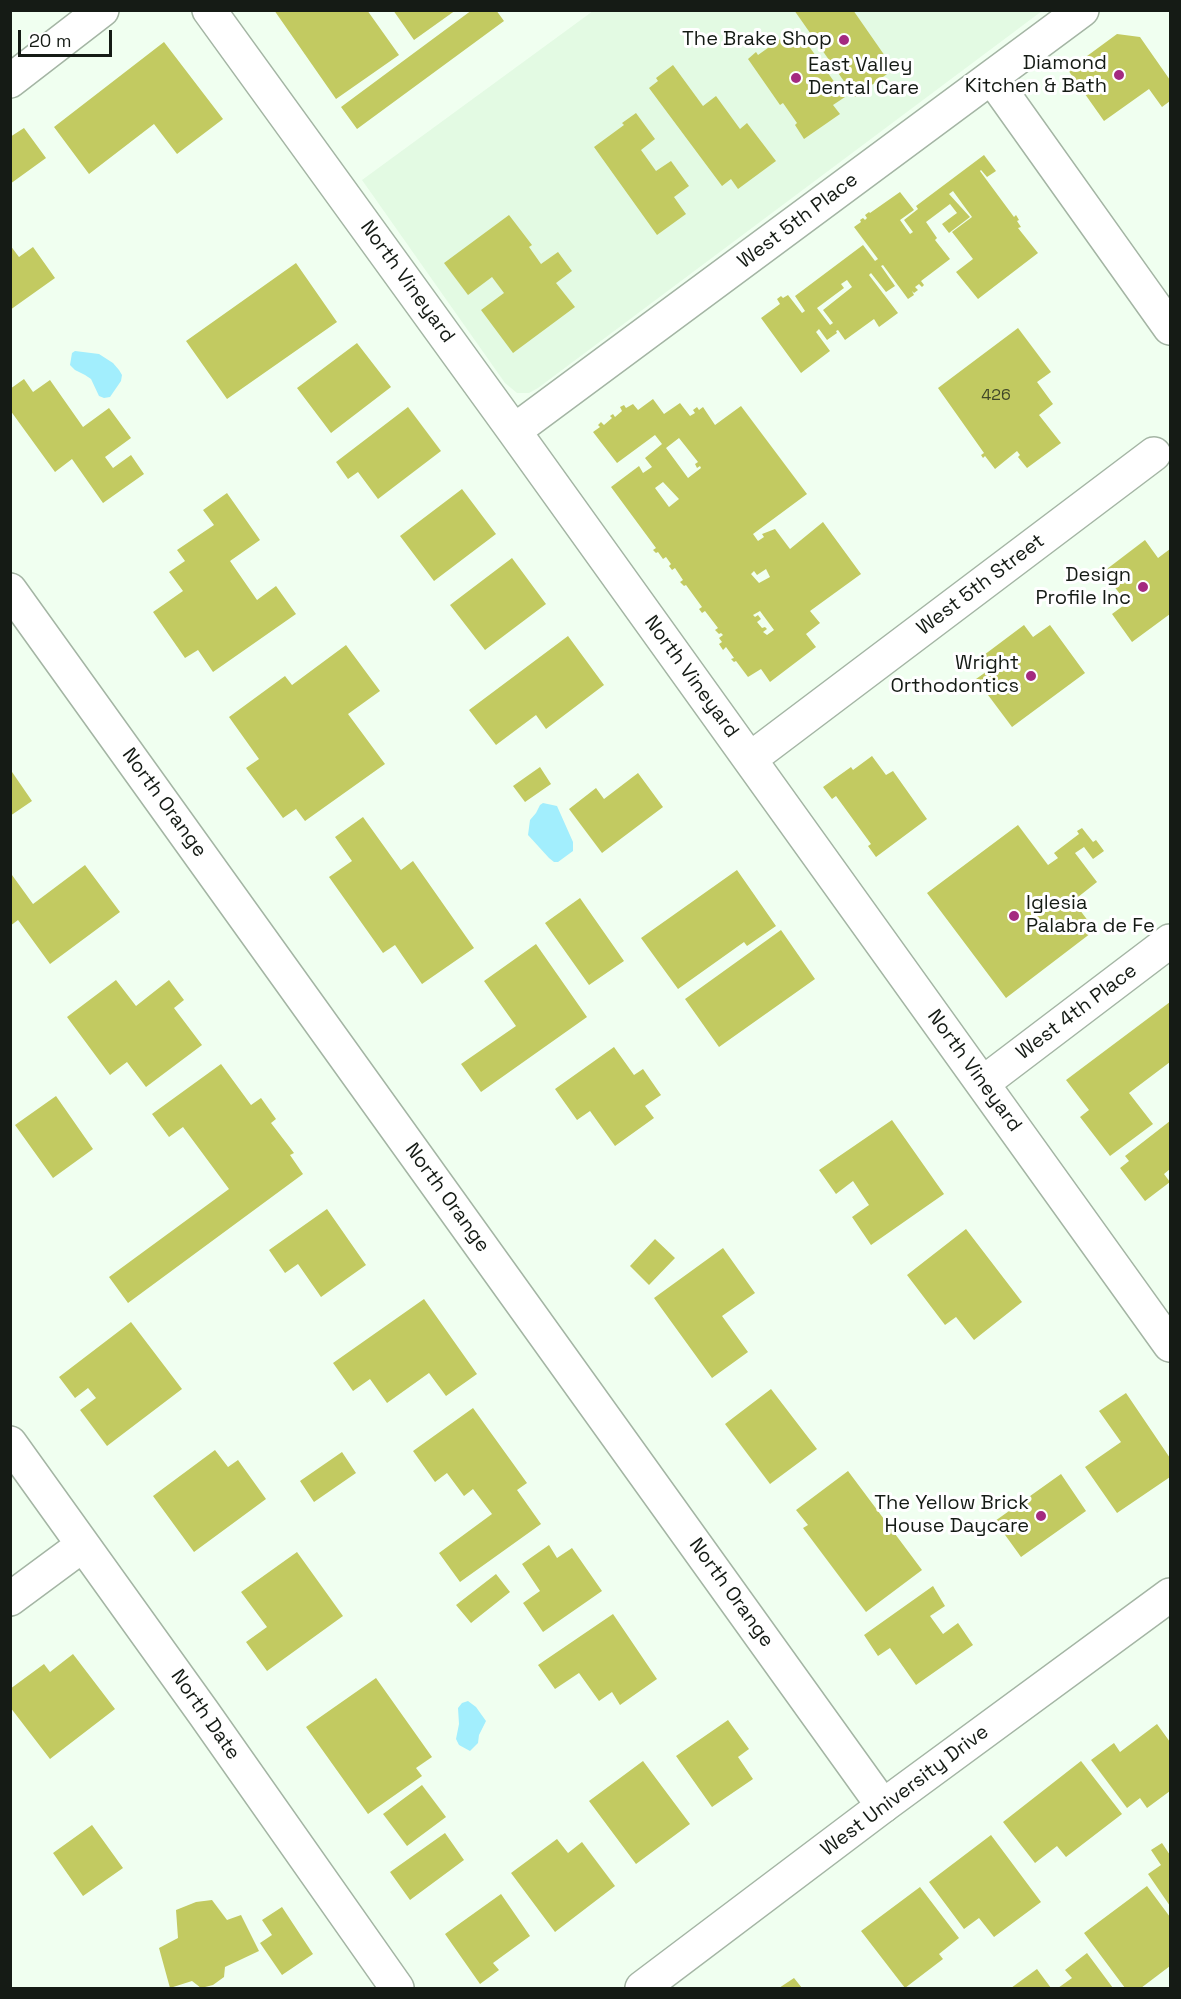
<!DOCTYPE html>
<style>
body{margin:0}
#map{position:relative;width:1181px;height:1999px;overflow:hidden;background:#f0fff0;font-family:"Space Grotesk",sans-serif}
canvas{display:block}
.frame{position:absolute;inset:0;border:12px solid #151b15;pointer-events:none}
.scale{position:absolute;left:18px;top:30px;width:94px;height:27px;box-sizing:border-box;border:3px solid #151b15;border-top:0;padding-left:8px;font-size:18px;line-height:21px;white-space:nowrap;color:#151b15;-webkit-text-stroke:4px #fff;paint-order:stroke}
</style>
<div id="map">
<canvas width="1181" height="1999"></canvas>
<div class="frame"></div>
<div class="scale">20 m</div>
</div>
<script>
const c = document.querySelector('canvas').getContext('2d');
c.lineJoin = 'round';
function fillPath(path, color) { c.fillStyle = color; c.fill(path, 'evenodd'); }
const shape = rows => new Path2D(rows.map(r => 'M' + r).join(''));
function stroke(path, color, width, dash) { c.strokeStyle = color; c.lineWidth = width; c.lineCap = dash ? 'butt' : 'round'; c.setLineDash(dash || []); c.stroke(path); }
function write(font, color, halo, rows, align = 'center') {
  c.font = font + ' "Space Grotesk",sans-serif'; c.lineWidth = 6; c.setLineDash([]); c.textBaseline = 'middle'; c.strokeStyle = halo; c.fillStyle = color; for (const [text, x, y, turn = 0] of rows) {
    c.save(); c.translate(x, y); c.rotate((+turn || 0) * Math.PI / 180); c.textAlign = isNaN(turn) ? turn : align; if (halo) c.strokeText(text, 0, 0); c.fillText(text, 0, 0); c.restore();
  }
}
const built = shape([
 [593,11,1042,11,538,388,529,393,517,393,505,383,362,180]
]);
const water = shape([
 [75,351,99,354,113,363,119,370,122,375,121,381,110,397,104,398,99,396,91,379,85,375,75,370,70,365,72,353],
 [543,803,557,806,573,842,573,851,558,862,554,862,549,858,528,835,530,820,536,813,540,805],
 [468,1701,476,1707,486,1721,479,1735,478,1743,470,1751,459,1745,456,1739,459,1724,458,1708,462,1703]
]);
const building = shape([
 [274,10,367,10,399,55,336,99],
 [393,10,456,10,414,40],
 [472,10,496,10,504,21,357,129,341,107],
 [794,10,853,10,894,69,855,97],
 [796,28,845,97,833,105,840,114,804,139,795,125,797,123,783,103,780,105,748,59,756,52,758,55],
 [1117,34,1140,37,1170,80,1170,101,1162,107,1149,89,1104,121,1068,70],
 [164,42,223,119,177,154,154,124,89,174,54,127],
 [673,65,703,106,716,96,740,129,747,123,776,161,738,189,731,179,722,186,649,88,658,81,656,78],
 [636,113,655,139,641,150,656,171,671,161,689,186,674,197,686,214,657,235,594,147,624,125,622,123],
 [24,128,46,158,10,184,10,137],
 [984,155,996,171,987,177,981,170,980,171,1014,217,1016,215,1019,220,1017,221,1021,227,1018,228,1038,253,978,299,956,272,973,259,952,232,972,217,953,191,949,194,970,217,949,233,942,224,957,213,950,204,926,222,937,238,935,240,950,259,921,281,924,285,922,287,919,284,915,287,918,290,914,293,912,291,914,295,908,299,883,265,881,266,895,286,886,292,871,273,869,275,898,313,879,327,874,319,845,340,838,330,836,331,837,333,827,340,819,329,816,332,830,351,801,373,761,318,780,304,777,299,781,296,783,298,788,295,802,313,805,311,795,296,863,245,875,261,878,259,854,227,861,222,860,220,863,218,865,220,867,218,865,215,869,212,870,213,900,192,914,210,900,220,910,234,913,232,904,220,918,209,916,206],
 [847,280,852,287,823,310,833,323,830,325,817,308,844,288,841,284],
 [509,215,532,245,529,247,541,264,558,252,572,271,556,283,575,307,513,353,481,310,504,293,492,277,468,295,444,263],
 [10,245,19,257,33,247,55,278,10,310],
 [296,263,337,322,227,399,186,341],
 [1018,328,1051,372,1037,382,1053,404,1039,415,1061,443,1027,468,1018,457,1020,455,1017,451,995,469,985,456,983,458,981,455,984,453,938,388],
 [357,343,391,387,331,433,297,388],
 [24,379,33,392,50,380,83,427,109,408,131,438,105,457,113,468,131,455,144,474,103,503,72,459,55,472,10,410,10,389],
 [653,399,664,414,680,403,690,416,695,413,693,410,697,407,699,410,703,407,715,425,741,406,807,494,753,534,758,541,764,537,762,534,775,529,790,549,823,522,861,574,810,611,820,623,806,634,816,647,770,682,761,669,748,677,736,661,734,662,731,659,734,658,726,647,723,650,719,644,722,642,719,638,723,635,721,633,719,634,715,630,718,628,705,611,702,613,699,609,702,607,686,585,684,586,680,582,683,580,675,568,672,570,669,566,671,564,666,557,663,559,658,552,656,553,653,550,656,548,611,487,639,466,643,473,652,467,645,458,662,444,655,435,617,463,593,432,600,427,598,425,601,422,604,425,612,418,610,416,613,414,615,417,622,411,620,407,624,405,626,408,633,404,638,410],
 [679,438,698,462,695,464,697,468,700,466,701,468,688,478,666,448],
 [663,482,679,499,669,507,655,488],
 [766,569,770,577,759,583,751,574,754,571,757,575],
 [760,611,774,630,767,635,763,632,767,629,765,627,762,628,757,622,761,619,758,615,755,617,753,615],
 [408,407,441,451,378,499,358,472,348,479,336,462],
 [462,489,496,534,434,581,400,536],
 [227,493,260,540,230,561,257,600,276,586,296,614,213,672,198,650,185,658,153,612,183,591,169,572,185,561,177,550,214,525,203,510],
 [1145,540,1158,558,1170,549,1170,614,1132,642,1112,614,1127,603,1103,572],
 [512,558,546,604,485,650,450,605],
 [1024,625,1033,637,1050,625,1085,673,1012,727,976,679,993,667,984,655],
 [568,636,604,685,546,729,536,715,496,745,469,710],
 [346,645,380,691,348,714,385,764,305,821,296,809,283,818,246,768,259,759,229,717,285,676,292,685],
 [872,756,886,775,893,771,927,819,876,857,868,846,871,844,836,796,832,799,823,787,851,767,853,770],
 [540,767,551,784,525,802,513,786],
 [10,769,32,801,10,816],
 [638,773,663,807,602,853,569,809,596,788,604,799],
 [363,817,401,870,413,861,474,948,422,984,395,945,383,953,329,877,352,861,335,837],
 [1018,825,1048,865,1058,858,1054,853,1079,834,1077,831,1082,828,1093,842,1096,840,1104,851,1093,859,1084,847,1075,853,1097,882,1073,901,1095,930,1006,998,927,893],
 [85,865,120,912,50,964,18,920,10,926,10,877,12,875,33,904],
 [737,870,776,926,747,946,744,942,678,989,641,938],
 [580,898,624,961,589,985,545,923],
 [781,930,815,979,719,1047,685,999],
 [536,944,587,1017,481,1092,461,1064,516,1026,484,981],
 [116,980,136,1006,169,980,184,1000,174,1008,202,1045,146,1087,127,1062,110,1075,67,1017],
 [1170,1002,1170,1062,1129,1093,1153,1124,1110,1156,1080,1117,1089,1110,1066,1080],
 [614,1047,634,1075,643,1069,661,1095,645,1106,654,1118,615,1146,590,1111,577,1120,555,1089],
 [221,1064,251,1105,261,1098,276,1119,271,1123,294,1153,290,1155,303,1174,128,1303,109,1277,229,1189,183,1127,169,1137,152,1114],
 [56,1096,93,1149,53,1178,15,1125],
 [892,1120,944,1194,871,1245,852,1217,869,1205,853,1181,836,1194,819,1170],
 [1170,1121,1170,1169,1164,1174,1170,1182,1145,1201,1120,1168,1129,1161,1125,1156],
 [327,1209,366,1265,321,1297,298,1264,285,1273,269,1250],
 [966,1229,1022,1302,974,1340,956,1317,945,1325,907,1275],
 [655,1239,675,1258,649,1285,630,1266],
 [723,1248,755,1293,722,1316,748,1352,712,1378,654,1298],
 [424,1299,477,1374,446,1396,429,1373,387,1403,370,1379,353,1391,333,1363],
 [131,1322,182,1389,107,1446,80,1410,96,1398,88,1388,75,1398,59,1377],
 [771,1389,817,1449,770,1484,725,1424],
 [1126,1393,1170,1458,1170,1477,1117,1513,1085,1467,1121,1442,1099,1411],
 [473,1408,527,1483,517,1490,541,1524,460,1582,439,1553,492,1514,473,1489,464,1496,447,1473,435,1482,413,1451],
 [215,1450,228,1467,238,1460,266,1499,194,1552,153,1496],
 [342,1452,356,1473,314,1502,300,1481],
 [848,1471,922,1570,866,1612,803,1528,808,1525,796,1510],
 [1061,1474,1086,1511,1021,1557,995,1521],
 [549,1545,557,1558,572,1548,602,1591,543,1632,523,1603,540,1591,522,1564],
 [297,1552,343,1616,267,1671,246,1642,267,1627,241,1592],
 [496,1574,510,1592,471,1623,456,1605],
 [933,1586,945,1606,930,1616,943,1634,958,1623,973,1645,916,1685,890,1648,878,1656,864,1635],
 [613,1614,657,1679,620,1705,612,1692,599,1701,579,1673,555,1689,538,1665],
 [73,1654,115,1709,50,1759,10,1707,10,1689,44,1664,50,1672],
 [376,1678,432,1757,416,1768,422,1776,368,1814,306,1727],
 [728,1720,749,1749,738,1757,753,1779,712,1807,676,1756],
 [1157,1724,1170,1742,1170,1791,1147,1808,1140,1798,1127,1808,1091,1760,1114,1743,1120,1752],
 [643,1761,690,1824,636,1864,589,1801],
 [1081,1761,1122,1814,1066,1857,1057,1846,1035,1863,1003,1822],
 [422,1785,446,1817,407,1846,383,1814],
 [92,1825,123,1868,83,1896,53,1853],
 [445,1833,464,1860,410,1900,390,1872],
 [991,1835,1041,1902,994,1937,979,1918,964,1929,929,1882],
 [557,1839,568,1853,582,1842,615,1886,555,1932,511,1873],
 [1162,1843,1170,1855,1170,1906,1148,1874,1161,1865,1151,1850],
 [1147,1886,1170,1917,1170,1966,1141,1988,1125,1988,1084,1933],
 [920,1887,959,1938,939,1954,943,1959,905,1988,861,1931],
 [501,1894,530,1936,493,1963,499,1970,480,1984,445,1934],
 [212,1900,227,1920,241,1915,259,1951,225,1967,224,1977,213,1985,201,1988,192,1981,170,1988,159,1948,178,1938,176,1910,196,1902],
 [282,1907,313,1954,282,1975,260,1943,272,1935,262,1920],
 [1087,1953,1113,1988,1058,1988,1072,1978,1065,1970],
 [1037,1969,1051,1988,1011,1988],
 [794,1978,802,1988,779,1988]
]);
const minor = shape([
 [209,10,514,431,1170,1345],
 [992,78,1170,328],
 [10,81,102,10],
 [514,431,1082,10],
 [10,590,883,1806],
 [750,759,1154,454],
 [983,1083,1170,941],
 [10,1443,203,1712,397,1988],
 [10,1599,83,1545]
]);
const major = shape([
 [642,1988,883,1806,1170,1595]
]);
const markers = [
 [844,40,6,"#a42a80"],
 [1119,75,6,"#a42a80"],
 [796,78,6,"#a42a80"],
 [1143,587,6,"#a42a80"],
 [1031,676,6,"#a42a80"],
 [1014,916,6,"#a42a80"],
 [1041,1516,6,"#a42a80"]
];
const numberNames = [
 ["426",996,396]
];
const poiNames = [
 ["The Brake Shop",832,40],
 ["Diamond",1107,64],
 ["Kitchen & Bath",1107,87],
 ["East Valley",808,66,"left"],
 ["Dental Care",808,89,"left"],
 ["Design",1131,576],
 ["Profile Inc",1131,599],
 ["Wright",1019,664],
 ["Orthodontics",1019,687],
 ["Iglesia",1026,904,"left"],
 ["Palabra de Fe",1026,927,"left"],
 ["The Yellow Brick",1029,1504],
 ["House Daycare",1029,1527]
];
const streetNames = [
 ["West 5th Place",798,221,-37],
 ["North Vineyard",407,282,54],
 ["West 5th Street",981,585,-37],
 ["North Vineyard",691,677,54],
 ["North Orange",164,803,54],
 ["West 4th Place",1077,1012,-37],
 ["North Vineyard",974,1071,54],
 ["North Orange",447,1198,54],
 ["North Orange",731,1593,54],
 ["North Date",205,1715,55],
 ["West University Drive",905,1791,-37]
];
fillPath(built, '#e3fae3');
fillPath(water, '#a2eefd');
fillPath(building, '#c2ca61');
stroke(minor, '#a4b5a4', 36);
stroke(major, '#a4b5a4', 36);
stroke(minor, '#fff', 33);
stroke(major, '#fff', 33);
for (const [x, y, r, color] of markers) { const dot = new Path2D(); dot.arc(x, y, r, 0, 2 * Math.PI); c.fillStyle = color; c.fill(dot); stroke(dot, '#fff', 2); }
write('16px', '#404728', null, numberNames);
write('20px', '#151b15', '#fff', poiNames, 'right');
write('20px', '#151b15', '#fff', streetNames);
</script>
